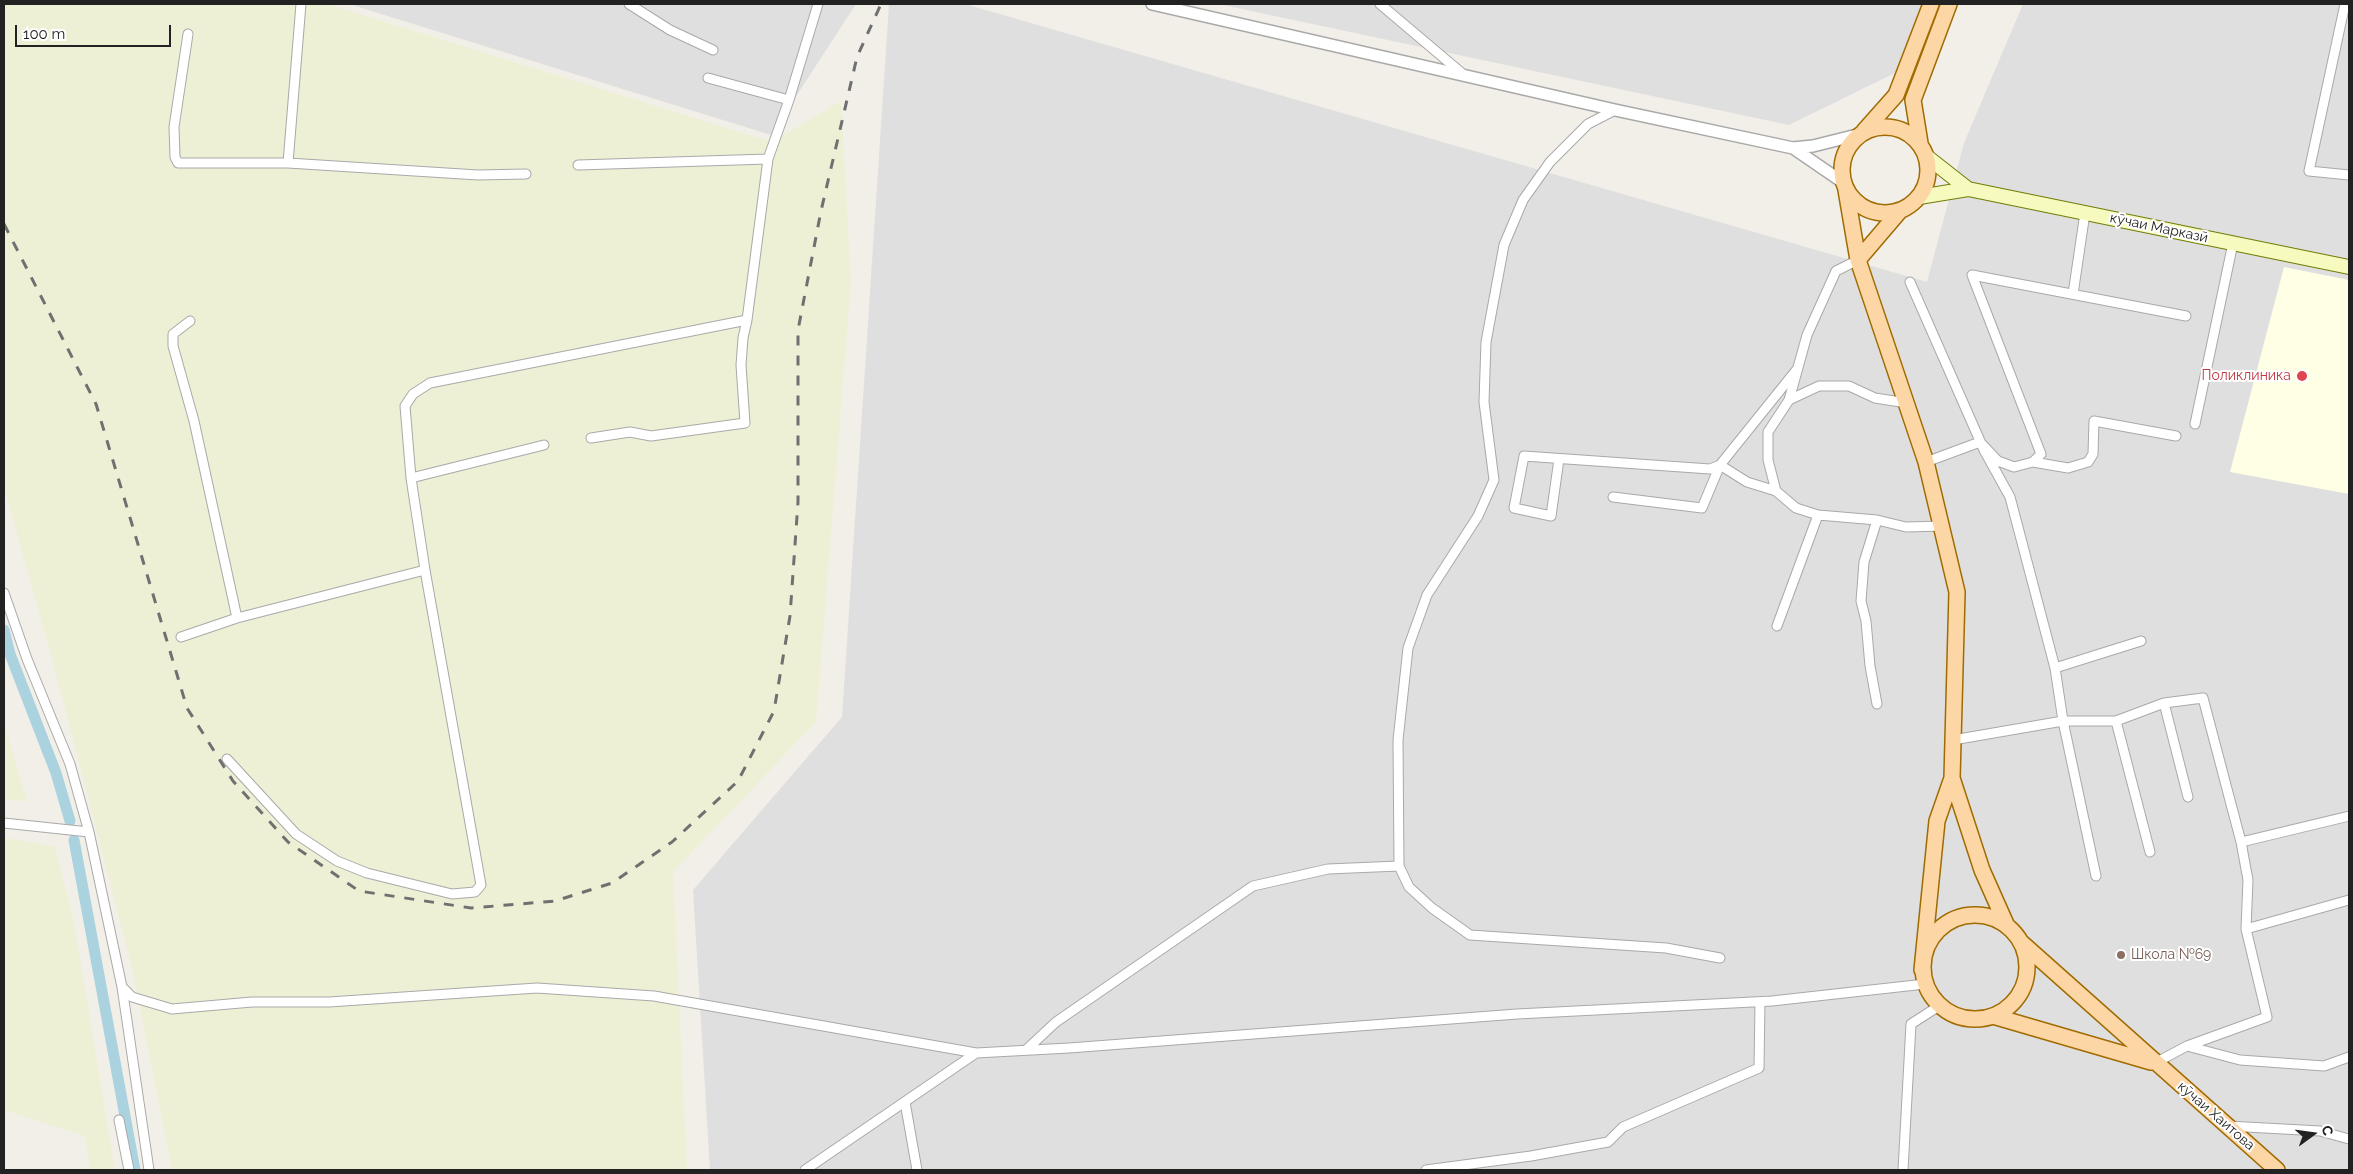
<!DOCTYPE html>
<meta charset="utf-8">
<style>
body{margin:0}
#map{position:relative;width:2353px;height:1174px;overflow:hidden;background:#f2efe9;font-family:Raleway,sans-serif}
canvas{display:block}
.frame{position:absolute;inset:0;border:5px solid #222;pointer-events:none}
.north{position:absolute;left:2288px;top:1109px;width:50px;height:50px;-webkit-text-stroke:4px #fff;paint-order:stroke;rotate:76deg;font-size:14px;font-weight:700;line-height:20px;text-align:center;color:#222}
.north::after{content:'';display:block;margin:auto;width:18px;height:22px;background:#222;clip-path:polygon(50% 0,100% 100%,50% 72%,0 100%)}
.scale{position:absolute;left:15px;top:25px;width:156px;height:22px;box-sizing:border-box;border:2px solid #222;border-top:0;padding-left:6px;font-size:15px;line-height:18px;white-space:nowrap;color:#222;-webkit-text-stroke:4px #fff;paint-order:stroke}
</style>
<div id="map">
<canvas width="2353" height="1174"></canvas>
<div class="frame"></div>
<div class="north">С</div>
<div class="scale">100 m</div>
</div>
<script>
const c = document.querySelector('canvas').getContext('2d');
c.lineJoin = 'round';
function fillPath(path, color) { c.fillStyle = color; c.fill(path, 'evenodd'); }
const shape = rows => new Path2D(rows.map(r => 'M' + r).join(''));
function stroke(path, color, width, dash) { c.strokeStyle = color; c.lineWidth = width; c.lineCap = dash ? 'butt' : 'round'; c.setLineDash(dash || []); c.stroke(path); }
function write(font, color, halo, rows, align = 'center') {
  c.font = font + ' Raleway,sans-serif'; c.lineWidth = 4; c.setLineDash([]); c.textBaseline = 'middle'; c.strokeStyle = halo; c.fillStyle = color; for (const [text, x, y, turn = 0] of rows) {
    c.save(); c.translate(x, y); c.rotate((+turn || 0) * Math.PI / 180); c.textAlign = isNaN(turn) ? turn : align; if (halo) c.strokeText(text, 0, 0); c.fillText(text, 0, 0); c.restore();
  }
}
const residential = shape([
 [349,4,856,4,771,135],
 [889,4,965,4,1927,282,1964,143,2023,4,2349,4,2349,1170,710,1170,693,890,842,717],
 [1218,4,1925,4,1899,71,1789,125]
]);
const education = shape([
 [2284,267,2349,280,2349,494,2230,472]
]);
const farmland = shape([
 [4,4,327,4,772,142,841,101,851,282,816,722,673,872,687,1170,172,1170,133,972,55,670,4,487],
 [4,723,27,801,4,800],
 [4,838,55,846,73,917,115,1170,90,1170,85,1136,4,1110]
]);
const canal = shape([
 [4,630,10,654,56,773,70,821],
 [74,840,135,1170]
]);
const minor = shape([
 [629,4,670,30,713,50],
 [1380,4,1464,75],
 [2345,4,2309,171,2349,175],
 [188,34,174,127,175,157,178,163,288,163,301,4],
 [708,78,789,100,818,4],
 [288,163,478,175,526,174],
 [578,165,768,159,789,100],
 [1910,282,1984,450,2010,497,2055,668],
 [2073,294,2085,213],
 [190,321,173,334,173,346,194,421,237,618,425,570],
 [1789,400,1807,335,1836,271,1858,260],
 [2195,424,2233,243],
 [591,438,630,432,651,436,745,423,741,365,743,338,747,320],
 [1559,459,1551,516,1514,508,1524,456,1710,469,1720,465,1798,368],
 [1926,462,1980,442,1998,461,2014,467,2033,462,2041,454,1972,275,2186,316],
 [2033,462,2068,468,2088,462,2093,454,2094,421,2176,436],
 [411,478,544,445],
 [1613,497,1702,508,1720,465,1747,482,1776,491],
 [1877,520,1818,515,1796,508,1776,491,1768,460,1768,432,1789,400,1819,386,1849,386,1875,398,1907,403],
 [4,593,27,659,70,764,89,832,122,987,149,1170],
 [1777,626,1818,515],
 [181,637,237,618],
 [2141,641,2055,668,2063,721,2116,721,2150,852],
 [2164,703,2203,698,2241,842],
 [1877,704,1870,666,1866,621,1861,601,1864,562,1877,520,1906,527,1942,526],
 [2116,721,2164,703,2188,797],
 [1953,740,2063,721,2096,876],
 [227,759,296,834,337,861,367,873,452,894,475,892,481,885,425,570,411,478,405,406,413,394,430,383,747,320,768,159],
 [4,823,89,832],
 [1399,866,1409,887,1432,908,1470,935,1666,948,1720,958],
 [2246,929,2349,900],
 [122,987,132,997,172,1009,252,1002,329,1002,537,988,654,996,976,1053,1069,1048,1517,1014,1772,1001,1925,984],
 [2187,1046,2240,1060,2324,1066,2349,1057],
 [1026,1050,1056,1022,1253,886,1328,869,1399,866,1398,740,1408,648,1427,595,1478,516,1494,480,1484,402,1486,342,1504,245,1523,200,1550,162,1588,124,1615,110],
 [2155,1063,2187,1046,2267,1017,2246,929,2248,880,2241,842,2349,816],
 [905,1102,917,1170],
 [119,1120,129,1170],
 [2228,1126,2320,1131,2349,1139],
 [805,1170,976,1053],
 [1426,1170,1531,1156,1608,1142,1623,1127,1759,1068,1760,1002],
 [1903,1170,1911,1024,1939,1006]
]);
const tertiary = shape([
 [1152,4,1615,110,1793,148,1813,146,1861,134],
 [1793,148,1844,183]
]);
const secondary = shape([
 [1926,156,1968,189],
 [1919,197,1968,189,2349,267]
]);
const primary = shape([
 '1842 170a43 43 0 1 1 86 0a43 43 0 1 1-86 0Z',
 [1864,131,1896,95,1931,4],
 [1920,143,1913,100,1949,4],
 [1846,190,1858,260,1926,462,1957,592,1952,778,1937,821,1922,970],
 [1858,260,1899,212],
 [1952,778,1982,870,2006,924],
 '1923 967a52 52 0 1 1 104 0a52 52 0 1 1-104 0Z',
 [2022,943,2277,1170],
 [1993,1016,2151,1062]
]);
const rail = shape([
 [4,224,96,404,187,708,233,781,288,842,359,891,471,908,555,901,612,883,672,842,738,781,774,711,790,616,798,502,798,330,821,211,857,57,881,4]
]);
const markers = [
 [2302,376,6,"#e0444e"],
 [2121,955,5,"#8d6e63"]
];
const streetNames = [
 ["кӯчаи Марказӣ",2159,228,12],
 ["кӯчаи Хаитова",2216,1116,41]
];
const healthNames = [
 ["Поликлиника",2291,376]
];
const educationNames = [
 ["Школа №69",2131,955]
];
fillPath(residential, '#e0dfdf');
fillPath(education, '#ffffe5');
fillPath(farmland, '#eef0d5');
stroke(canal, '#aad3df', 11);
stroke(minor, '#a9a9a9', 11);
stroke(tertiary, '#a9a9a9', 14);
stroke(secondary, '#707d05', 16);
stroke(primary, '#a06b00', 18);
stroke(minor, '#fff', 9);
stroke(tertiary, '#fff', 11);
stroke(secondary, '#f7fabf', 14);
stroke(primary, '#fcd6a4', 15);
stroke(rail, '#707070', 3, [10, 10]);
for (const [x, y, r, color] of markers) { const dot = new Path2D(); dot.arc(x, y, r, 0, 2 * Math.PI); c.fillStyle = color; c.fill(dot); stroke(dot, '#fff', 2); }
write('14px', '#222', '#fff', streetNames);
write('14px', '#be3a42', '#fff', healthNames, 'right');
write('14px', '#785e54', '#fff', educationNames, 'left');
</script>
